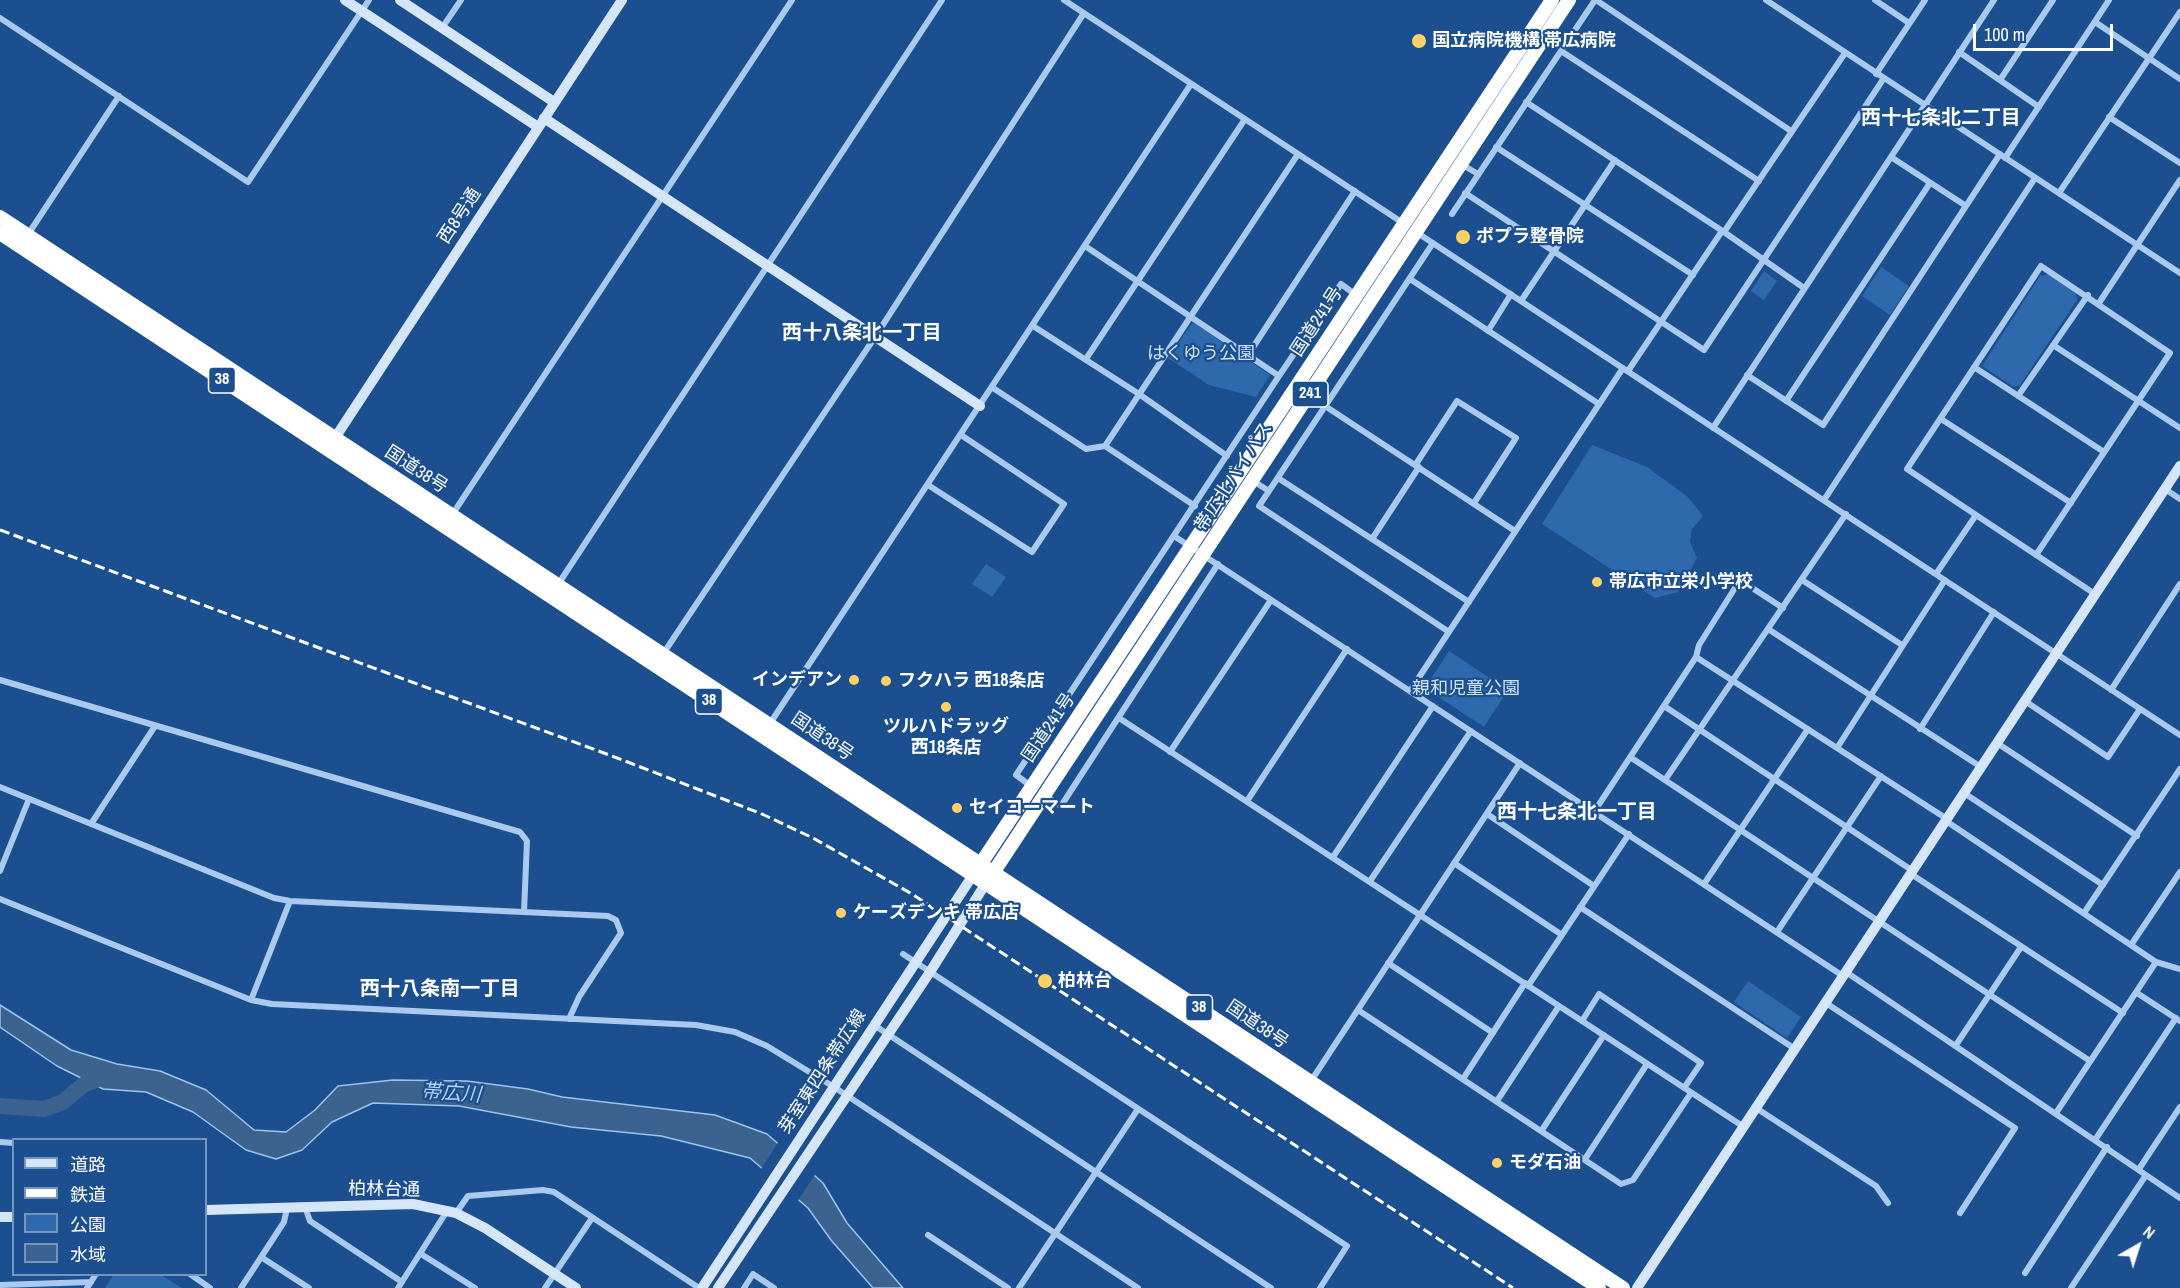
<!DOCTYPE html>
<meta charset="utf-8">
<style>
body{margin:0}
#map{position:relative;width:2180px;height:1288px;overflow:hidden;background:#1b4f8f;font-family:"Archivo Narrow","Noto Sans JP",sans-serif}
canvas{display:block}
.legend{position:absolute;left:12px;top:1138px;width:195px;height:138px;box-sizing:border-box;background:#1b4f8f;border:2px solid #7695bc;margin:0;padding:8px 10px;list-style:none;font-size:18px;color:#fff}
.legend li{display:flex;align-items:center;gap:12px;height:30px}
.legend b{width:30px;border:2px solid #7695bc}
.north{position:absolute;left:2108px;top:1216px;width:60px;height:60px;-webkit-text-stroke:4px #1b4f8f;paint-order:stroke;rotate:39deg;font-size:16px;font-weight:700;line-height:24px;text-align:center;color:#fff}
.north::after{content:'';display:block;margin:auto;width:21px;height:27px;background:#fff;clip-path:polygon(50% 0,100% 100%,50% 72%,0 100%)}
.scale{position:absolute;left:1973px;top:24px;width:140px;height:27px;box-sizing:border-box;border:3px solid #fff;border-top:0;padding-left:8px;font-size:18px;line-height:21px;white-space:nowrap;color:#fff;-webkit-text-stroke:4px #1b4f8f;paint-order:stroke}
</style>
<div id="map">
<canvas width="2180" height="1288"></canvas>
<ul class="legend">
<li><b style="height:8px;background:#d6e6fa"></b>道路</li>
<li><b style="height:8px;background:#fff"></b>鉄道</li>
<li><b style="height:16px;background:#2e69ad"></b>公園</li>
<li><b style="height:16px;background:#3c6290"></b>水域</li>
</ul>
<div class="north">N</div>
<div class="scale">100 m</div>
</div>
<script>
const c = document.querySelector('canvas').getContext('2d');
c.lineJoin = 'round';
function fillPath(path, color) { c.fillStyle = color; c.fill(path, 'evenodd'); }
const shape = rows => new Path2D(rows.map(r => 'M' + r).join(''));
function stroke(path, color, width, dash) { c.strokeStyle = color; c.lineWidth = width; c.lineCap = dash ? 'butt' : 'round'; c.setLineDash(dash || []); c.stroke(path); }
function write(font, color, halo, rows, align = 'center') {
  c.font = font + ' "Archivo Narrow","Noto Sans JP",sans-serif'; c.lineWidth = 4.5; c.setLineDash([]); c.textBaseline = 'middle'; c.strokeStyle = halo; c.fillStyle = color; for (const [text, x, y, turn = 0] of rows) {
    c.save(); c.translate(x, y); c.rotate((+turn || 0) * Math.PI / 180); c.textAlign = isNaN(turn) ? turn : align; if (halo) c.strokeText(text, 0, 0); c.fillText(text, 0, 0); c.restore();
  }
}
const green = shape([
 [1881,267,1909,286,1890,315,1862,296],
 [1764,271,1777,281,1764,300,1751,291],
 [2049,274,2076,293,2077,300,2020,385,2014,387,1982,366,2040,276],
 [1193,322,1270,375,1256,397,1209,385,1168,358],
 [1592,445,1647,467,1688,497,1703,516,1692,529,1690,542,1697,558,1678,592,1655,598,1542,524],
 [986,564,1006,577,992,597,972,584],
 [1449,651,1508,690,1484,727,1425,688],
 [1748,981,1801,1017,1787,1038,1734,1002],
 [114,1274,161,1275,182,1288,105,1288]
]);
const water = shape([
 [0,1005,71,1050,117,1064,160,1071,206,1090,254,1130,286,1132,315,1110,338,1086,393,1080,467,1081,528,1089,562,1097,715,1115,767,1134,823,1183,847,1223,903,1288,873,1288,831,1240,808,1208,750,1158,661,1136,571,1127,459,1106,373,1103,332,1122,302,1150,276,1159,246,1150,193,1112,146,1092,103,1089,57,1066,0,1027,0,1005]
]);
const pier = shape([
 [779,1141,816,1173,797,1202,760,1171]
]);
const river = shape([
 [0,1106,44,1109,63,1102,83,1085,101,1078,112,1078]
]);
const street = shape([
 [1064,0,1403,223],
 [1596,0,1791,131],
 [1766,0,2180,273],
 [1875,0,1909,23],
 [0,18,248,182,369,0],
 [2095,22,2180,79],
 [442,28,461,0],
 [1561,51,1759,181],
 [1959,52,2039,107],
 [1876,74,1925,0],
 [2000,80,2053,0],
 [1526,102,1724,232,1804,288],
 [2109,117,2180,163],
 [1496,147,1693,275],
 [1891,157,1966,206,2000,154],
 [2005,158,2109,0],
 [1461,164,1478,174],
 [1465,193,1704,350,1884,78],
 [2059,193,2180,12],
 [1452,214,1595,0],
 [1416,232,2180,735],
 [1724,232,1845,53],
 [27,236,119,96],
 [1085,246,1279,376],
 [1410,279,1599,404],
 [1521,301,1615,160],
 [2099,303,2180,180],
 [1033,326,1139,394,1227,456],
 [1488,331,1511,294],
 [2053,345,2180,428],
 [1248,355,1355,191],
 [1086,359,1245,119],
 [1974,367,2104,452],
 [1628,371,1722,231],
 [1747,375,1823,425,1966,206],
 [993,388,1086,449,1105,446,1195,506],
 [2018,396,2088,295],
 [1786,401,1930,183],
 [1325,406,1515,531],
 [1941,419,2071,503],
 [1713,428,1994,0],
 [1105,446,1298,154],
 [1416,464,1457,401,1516,438,1474,503],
 [1278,478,1469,602],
 [1253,481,1269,491,1433,243],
 [928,485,1032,552,1064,504,961,435],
 [2165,489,2180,499],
 [1269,491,1259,506,1449,632],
 [1824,500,2035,178],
 [452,515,792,0],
 [1174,536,1843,976],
 [1372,539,1419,467],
 [2036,555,2170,353,2041,266,1907,469,1976,515,2095,594],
 [1936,574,1976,515],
 [1802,580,1902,645],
 [557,586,942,0],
 [1768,629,1981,767],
 [663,654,875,337,1084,13],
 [1696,657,1947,819],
 [0,680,520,832,527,841,524,912],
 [2111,690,2180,584],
 [1410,691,1623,368],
 [2025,701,2108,757,2140,709],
 [1664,706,1913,871],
 [1119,718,1744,1127],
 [769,725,1191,84],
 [1920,729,1994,612],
 [1997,743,2137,836],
 [1837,748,1945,580],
 [1170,752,1271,600],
 [1630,757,2090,1061],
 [1665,780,1846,514],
 [1031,786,1016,775,1279,376,1341,284,1356,295],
 [0,787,274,898,290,901,608,916,616,920,621,933,579,997,569,1019],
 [1964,793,2103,885],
 [1044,795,1061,806,1218,564],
 [1247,801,1347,649],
 [1594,812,1696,657,1699,645,1740,580,1783,608],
 [1487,814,1594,886],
 [1946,821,2156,962,2180,969],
 [91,824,155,726],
 [1333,857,1433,706],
 [1454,863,1562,935],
 [0,871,29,799],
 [1911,874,2123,1013],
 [1370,881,1471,731],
 [1704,884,1808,729],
 [0,899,251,1000,272,1004,696,1025,735,1032,767,1046,834,1087,1138,1288],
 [1580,907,1795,1049],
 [2084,913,2180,769],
 [1777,932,1881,776],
 [2131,945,2180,872],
 [903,954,1347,1246,1320,1288],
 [1388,963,1493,1033],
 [1846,972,2180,1198],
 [1528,986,1629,834],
 [2137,993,2180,1021],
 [251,1000,290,901],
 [1826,1003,2015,1128,1960,1213],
 [1358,1010,1621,1184,1633,1180,1691,1093],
 [1582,1021,1599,994,1701,1063,1684,1088],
 [874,1025,1271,1288],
 [1956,1045,2021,947],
 [1463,1079,1525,983],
 [1311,1081,1520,763],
 [1497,1101,1559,1006],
 [1756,1108,1876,1186,1888,1203],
 [2056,1113,2156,962],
 [1542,1130,1604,1035],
 [2095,1140,2176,1018],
 [0,1142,14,1143],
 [1585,1159,1647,1064],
 [2139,1169,2180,1107],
 [305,1207,310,1221,402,1282],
 [456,1213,468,1196,543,1190,554,1192,699,1288],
 [928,1235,1008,1288],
 [421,1254,475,1288],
 [261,1257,309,1288],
 [2025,1273,2107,1147],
 [190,1274,210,1288],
 [0,1285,91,1282],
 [87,1288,96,1274],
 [241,1288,284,1222,287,1208],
 [398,1288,447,1211],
 [545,1288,592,1218],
 [744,1288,753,1274,774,1288],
 [1019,1288,1138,1109],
 [2071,1288,2146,1175]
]);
const secondary = shape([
 [345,0,538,127],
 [400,0,554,102],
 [544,118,980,406],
 [331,444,622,0],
 [206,1210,413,1204,456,1213,485,1228,576,1288],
 [0,1217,14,1217],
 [702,1288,973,875],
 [718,1288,930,972,986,883],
 [1637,1288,2180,466]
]);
const highway = shape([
 [0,217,1623,1288],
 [0,233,1599,1288],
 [976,871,1552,0],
 [989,879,1569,0]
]);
const rail = shape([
 [0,530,612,756,762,814,813,838,912,894,1513,1288]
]);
const markers = [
 [1419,41,8,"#ffd166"],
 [1463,237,8,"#ffd166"],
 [1597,582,6,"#ffd166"],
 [854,680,6,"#ffd166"],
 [886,681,6,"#ffd166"],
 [946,707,6,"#ffd166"],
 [957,808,6,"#ffd166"],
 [841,913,6,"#ffd166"],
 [1045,981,8,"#ffd166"],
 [1497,1163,6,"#ffd166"]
];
const shields = [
 [222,380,27],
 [1310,394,36],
 [709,701,27],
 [1199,1008,27]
];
const shieldNames = [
 ["38",222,380],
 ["241",1310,394],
 ["38",709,701],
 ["38",1199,1008]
];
const poiNames = [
 ["国立病院機構 帯広病院",1432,41],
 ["ポプラ整骨院",1476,237],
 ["帯広市立栄小学校",1609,582],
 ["インデアン",842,680,"right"],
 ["フクハラ 西18条店",898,681],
 ["ツルハドラッグ",946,727,"center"],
 ["西18条店",946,748,"center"],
 ["セイコーマート",969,808],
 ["ケーズデンキ 帯広店",853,913],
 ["柏林台",1058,981],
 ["モダ石油",1509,1163]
];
const streetNames = [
 ["西8号通",460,216,-57],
 ["国道241号",1317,322,-57],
 ["国道38号",416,470,33],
 ["帯広北バイパス",1234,477,-57],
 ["国道241号",1049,728,-56],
 ["国道38号",822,737,34],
 ["国道38号",1257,1025,34],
 ["芽室東四条帯広線",823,1072,-57],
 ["柏林台通",384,1190,1]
];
const parkNames = [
 ["はくゆう公園",1201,354],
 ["親和児童公園",1466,689]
];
const neighbourhoodNames = [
 ["西十七条北二丁目",1941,119],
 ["西十八条北一丁目",862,334],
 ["西十七条北一丁目",1577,813],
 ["西十八条南一丁目",440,990]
];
const waterNames = [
 ["帯広川",451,1094,4]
];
fillPath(green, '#2e69ad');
fillPath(water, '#3c6290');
stroke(water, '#9cc4f0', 1.5);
fillPath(pier, '#1b4f8f');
stroke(river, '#3c6290', 16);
stroke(street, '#a9c9ee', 6);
stroke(secondary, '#d6e6fa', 10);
stroke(highway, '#fff', 14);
stroke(rail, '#fff', 3, [10, 4.5]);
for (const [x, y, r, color] of markers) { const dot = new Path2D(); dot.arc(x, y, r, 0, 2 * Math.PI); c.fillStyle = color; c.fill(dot); stroke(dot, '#1b4f8f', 2); }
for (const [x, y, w] of shields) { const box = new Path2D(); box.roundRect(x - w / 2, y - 13, w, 26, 4.5); c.fillStyle = '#1b4f8f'; c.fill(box); stroke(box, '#fff', 1.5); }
write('bold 16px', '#fff', null, shieldNames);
write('bold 18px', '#fff', '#1b4f8f', poiNames, 'left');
write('18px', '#fff', '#1b4f8f', streetNames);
write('18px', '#cfe3fa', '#1b4f8f', parkNames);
write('bold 20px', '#fff', '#1b4f8f', neighbourhoodNames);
write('italic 20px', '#b5d3f5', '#1b4f8f', waterNames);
</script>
